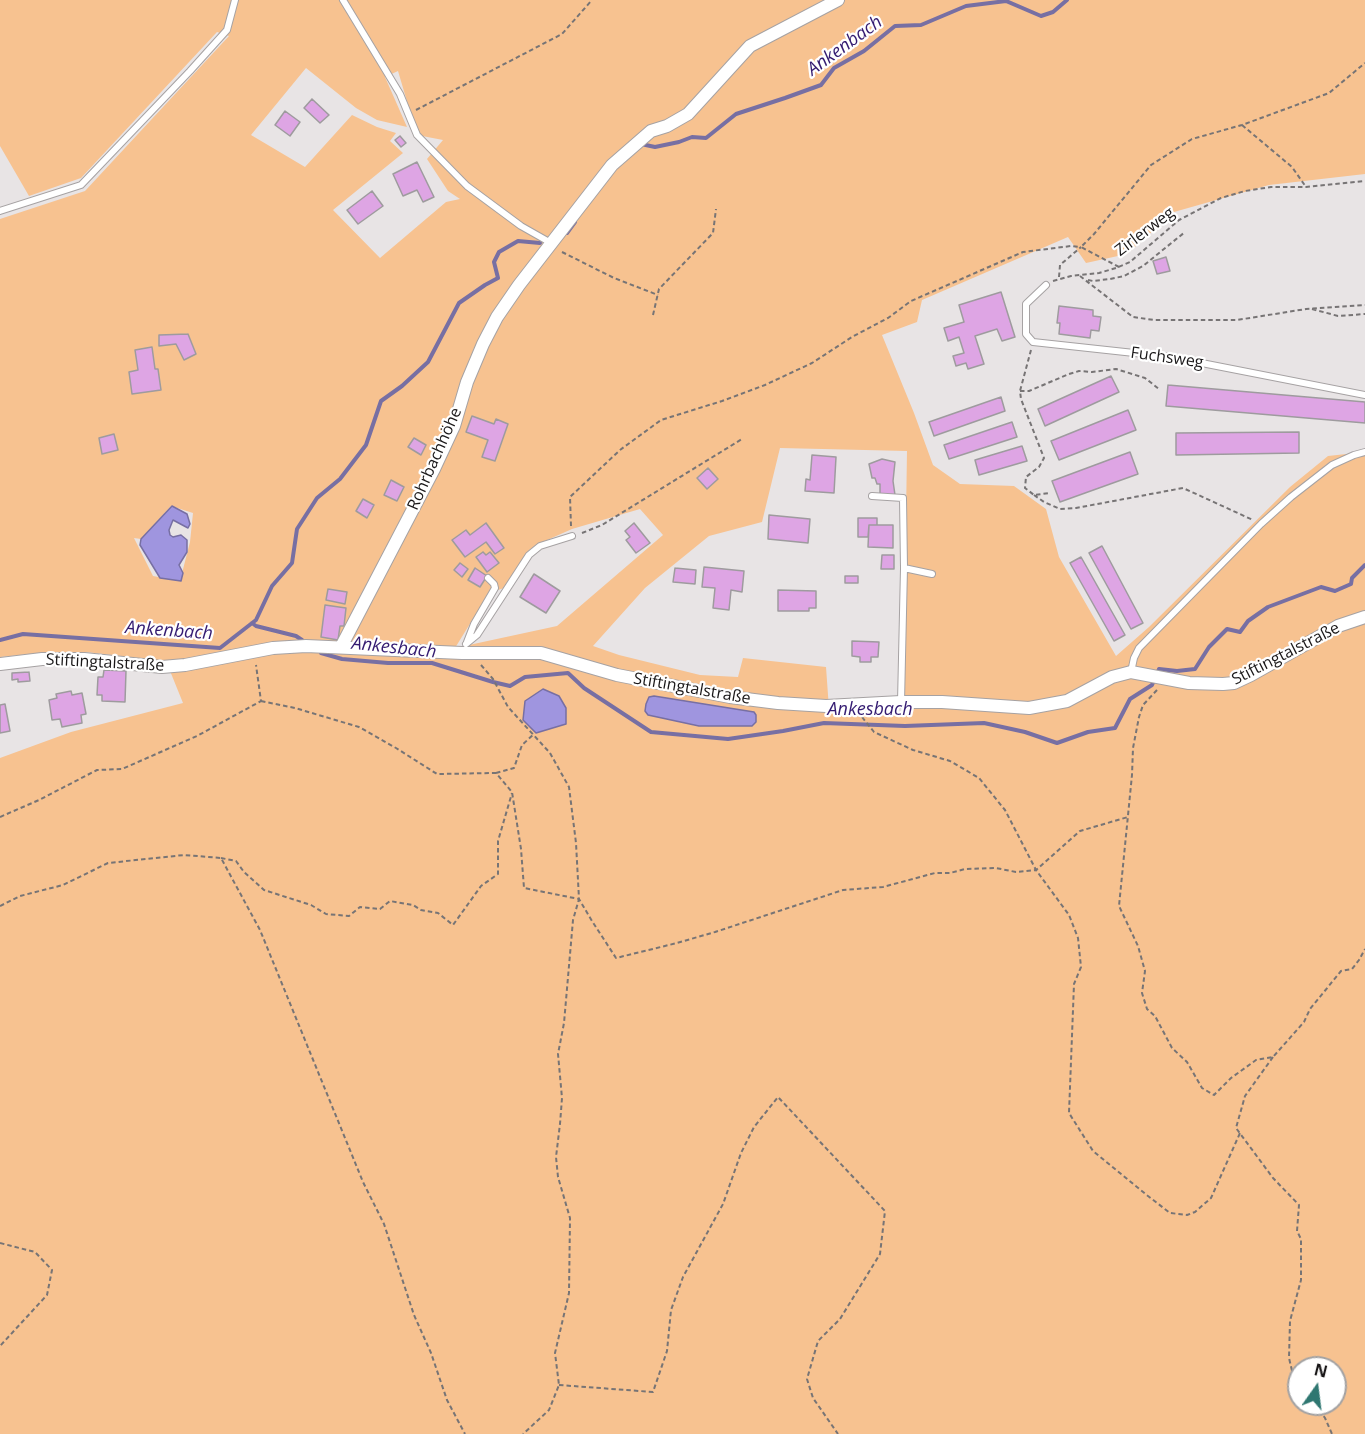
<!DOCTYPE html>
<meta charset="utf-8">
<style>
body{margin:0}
#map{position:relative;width:1365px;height:1434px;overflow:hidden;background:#e8e4e5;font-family:"Open Sans",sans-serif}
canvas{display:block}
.north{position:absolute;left:1287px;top:1356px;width:60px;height:60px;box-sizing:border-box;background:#fff;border:2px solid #a3a2a3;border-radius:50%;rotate:14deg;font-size:16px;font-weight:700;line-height:24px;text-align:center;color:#191718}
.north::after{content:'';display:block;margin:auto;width:21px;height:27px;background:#2f7771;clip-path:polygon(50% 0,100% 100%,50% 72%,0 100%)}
</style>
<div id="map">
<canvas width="1365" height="1434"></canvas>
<div class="north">N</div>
</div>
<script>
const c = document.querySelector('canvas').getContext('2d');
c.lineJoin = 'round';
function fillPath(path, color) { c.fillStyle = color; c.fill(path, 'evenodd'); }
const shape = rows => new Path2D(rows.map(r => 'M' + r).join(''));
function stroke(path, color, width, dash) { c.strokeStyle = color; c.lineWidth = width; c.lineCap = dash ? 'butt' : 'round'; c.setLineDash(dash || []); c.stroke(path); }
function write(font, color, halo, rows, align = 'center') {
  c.font = font + ' "Open Sans",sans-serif'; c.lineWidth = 4.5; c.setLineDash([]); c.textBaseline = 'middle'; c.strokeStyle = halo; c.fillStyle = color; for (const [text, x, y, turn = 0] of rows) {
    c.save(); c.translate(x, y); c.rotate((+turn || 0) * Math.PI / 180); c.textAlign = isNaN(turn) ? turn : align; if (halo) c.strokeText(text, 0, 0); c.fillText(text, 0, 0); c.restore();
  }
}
const green = shape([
 [0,0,1365,0,1365,174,1269,185,1174,212,1127,254,1086,263,1068,237,922,300,917,322,882,335,914,413,933,465,960,484,1014,486,1046,509,1059,557,1116,656,1149,627,1290,487,1328,456,1365,452,1365,1434,0,1434,0,758,71,732,183,703,166,661,86,652,40,653,0,657,0,219,85,191,229,36,217,32,81,178,29,196,0,146],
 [306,68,356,108,377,120,407,127,385,77,398,71,417,135,443,140,427,159,448,191,460,199,446,202,380,258,333,210,403,153,390,141,396,133,377,127,352,115,305,167,251,135],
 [503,297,513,299,481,357,423,480,451,418,474,348],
 [780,448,907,451,903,712,829,709,826,667,743,658,738,677,700,675,619,655,593,646,645,588,709,536,762,522],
 [171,506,193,513,190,542,180,581,153,576,134,538,141,539],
 [640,509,663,535,557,626,455,648,489,593,504,588,527,552,536,545,572,529],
 [654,696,745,712,752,726,699,726,648,715],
 [1299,1368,1335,1368,1335,1404,1299,1404]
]);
const water = shape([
 [172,506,187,514,190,524,188,528,173,520,169,530,170,535,173,537,181,535,187,540,187,552,179,565,183,573,181,581,160,578,140,545,141,539,172,506],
 [543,689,559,696,566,708,566,724,536,733,523,720,525,701,543,689],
 [654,696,754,712,756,715,756,722,752,726,699,726,648,715,645,711,646,704,649,697,654,696]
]);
const stream = shape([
 [641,144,655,147,679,142,692,137,706,138,736,114,785,98,821,85,834,68,864,51,895,26,921,25,966,6,1006,1,1041,16,1053,12,1067,0],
 [567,233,575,222],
 [252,623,256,626,296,636,302,640],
 [0,640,23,634,220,648,256,620,272,586,292,563,297,529,317,498,340,479,366,445,381,401,402,386,428,362,459,303,485,285,498,278,494,262,499,252,518,241,540,243],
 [321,653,342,659,388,663,432,663,493,682,510,686,525,677,568,673,584,688,651,732,728,739,783,731,824,723,905,726,984,723,1025,732,1057,743,1088,732,1115,728,1130,699,1152,685,1159,669,1177,671,1195,669,1209,647,1227,629,1240,632,1248,621,1268,607,1321,587,1335,591,1351,584,1352,578,1365,565]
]);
const building = shape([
 [312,99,329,115,320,123,304,108,312,99],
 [285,111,300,122,290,136,275,125,285,111],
 [400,136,406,143,401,147,395,140,400,136],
 [417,162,434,197,423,202,417,190,403,196,393,174,417,162],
 [372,191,383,206,358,224,347,210,372,191],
 [1166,257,1170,271,1157,274,1153,261,1166,257],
 [1001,292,1015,337,1002,341,997,329,975,336,984,364,968,369,966,363,956,366,953,356,964,353,959,337,948,341,944,328,964,322,959,305,1001,292],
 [1059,306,1093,310,1093,316,1101,317,1099,331,1091,330,1090,338,1059,334,1060,323,1057,323,1059,306],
 [188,334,196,354,184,360,176,344,159,346,159,335,188,334],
 [152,347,155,369,158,369,161,390,132,394,129,372,138,370,135,350,152,347],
 [1111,376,1119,392,1045,426,1038,409,1111,376],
 [1168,385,1365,402,1365,423,1166,406,1168,385],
 [1001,397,1005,411,934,436,929,422,1001,397],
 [1128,410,1136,430,1059,460,1051,441,1128,410],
 [472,416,494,424,496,419,508,424,495,461,482,457,488,440,466,432,472,416],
 [1012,422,1017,437,949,459,944,445,1012,422],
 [1299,432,1299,453,1176,455,1176,433,1299,432],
 [114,434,118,450,102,454,99,438,114,434],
 [414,438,426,445,421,455,408,447,414,438],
 [1022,446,1027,461,979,475,975,460,1022,446],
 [1130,452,1138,474,1060,502,1052,481,1130,452],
 [812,455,836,457,834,493,805,491,806,479,810,480,812,455],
 [882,459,895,462,893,481,895,495,880,496,880,484,877,484,875,478,872,478,869,464,882,459],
 [708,468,718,479,707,489,697,478,708,468],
 [391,480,404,487,397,501,384,495,391,480],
 [363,499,374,505,367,518,356,511,363,499],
 [769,515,810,519,808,543,768,539,769,515],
 [858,518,877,518,877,525,869,525,868,537,858,537,858,518],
 [486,523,504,548,495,554,486,542,465,557,452,540,466,530,470,535,486,523],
 [634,523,650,543,636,553,626,540,630,537,625,531,634,523],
 [869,525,893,525,893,548,868,547,869,525],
 [1102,546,1143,623,1131,629,1089,553,1102,546],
 [483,552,486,555,490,552,499,563,487,572,476,557,483,552],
 [882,555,894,555,894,569,881,569,882,555],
 [1081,557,1125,635,1114,641,1070,563,1081,557],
 [460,563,468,569,462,577,454,570,460,563],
 [704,567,744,571,742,592,731,590,729,610,713,608,715,588,702,587,704,567],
 [475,568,487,576,480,587,468,580,475,568],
 [675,568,696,570,695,584,673,582,675,568],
 [534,574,560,591,546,613,520,597,534,574],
 [845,576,858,576,858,583,845,583,845,576],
 [328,589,347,592,345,604,326,600,328,589],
 [778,590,816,591,816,608,809,608,809,611,778,611,778,590],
 [325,605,346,608,344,626,340,626,338,640,321,637,325,605],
 [852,641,879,642,878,657,871,657,871,662,860,662,860,657,852,656,852,641],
 [104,670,126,671,125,702,102,701,102,695,97,695,98,677,103,677,104,670],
 [29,672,30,681,18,682,18,679,12,680,12,673,29,672],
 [71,691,72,695,82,693,86,714,81,715,82,723,62,727,60,719,52,720,49,700,57,698,56,694,71,691],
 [5,704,10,731,0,733,0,705,5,704]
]);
const path = shape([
 [416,110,562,34,592,0],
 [1242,125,1292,167,1306,187],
 [562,252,614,278,658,295],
 [1119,267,1081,247,1094,234,1151,165,1192,139,1242,125,1329,93,1365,63],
 [1080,276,1133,317,1154,320,1237,320,1306,309,1365,305],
 [1059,277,1060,265,1081,247],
 [1088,280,1093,281,1110,279,1124,276,1143,266,1185,232],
 [1053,281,1071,276,1099,273,1116,268,1130,262,1179,220,1221,198,1245,191,1271,187,1306,187,1365,181],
 [1312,309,1338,316,1365,314],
 [653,315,659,289,713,233,716,209],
 [1031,350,1020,391,1021,399,1044,458,1039,467,1026,477,1025,488,1034,495,1049,493],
 [1020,391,1029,391,1069,374,1079,371,1092,372,1116,369,1145,378,1159,389],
 [1034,495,1044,502,1060,509,1076,508,1183,488,1253,520],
 [571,526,570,497,620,450,661,420,722,401,765,385,812,363,852,337,888,318,911,301,1023,252,1071,246,1081,247],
 [582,533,602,525,742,439],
 [481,665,493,679,508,707,550,753,569,787,576,843,579,899,573,920,564,1023,558,1054,562,1098,560,1124,556,1157,558,1177,570,1218,569,1293,555,1353,559,1385,549,1410,523,1434],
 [1157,690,1143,705,1139,717,1133,748,1132,775,1119,906,1138,946,1145,971,1142,993,1147,1009,1155,1016,1172,1048,1187,1062,1202,1088,1214,1095,1231,1078,1256,1060,1273,1057,1304,1022,1310,1009,1341,971,1352,969,1359,960,1365,949],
 [261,701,295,708,359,727,396,748,437,774,496,773,512,792,521,849,524,888,579,899,592,921,616,958,677,943,715,932,843,890,883,887,935,873,950,873,965,869,996,868,1016,872,1036,870,1080,831,1128,817],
 [862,717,874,732,913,750,950,761,979,778,1005,810,1036,870,1069,915,1078,938,1081,967,1074,984,1069,1113,1093,1151,1148,1196,1170,1213,1187,1215,1195,1212,1211,1198,1240,1133],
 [496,773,514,768,522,745,534,734],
 [0,817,39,800,97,770,122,769,197,736,261,701,256,665],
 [221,858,236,861,244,872,264,890,311,905,326,914,349,916,360,907,380,909,390,901,413,905,421,910,438,913,453,925,481,886,498,874,498,841,512,793],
 [0,906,20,896,63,885,108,863,184,855,221,858,260,930,363,1182,384,1224,414,1315,431,1353,447,1400,465,1434],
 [1273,1057,1245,1096,1236,1128,1273,1178,1299,1205,1297,1231,1301,1239,1301,1280,1290,1321,1289,1358,1297,1392,1299,1393],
 [0,1243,35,1252,52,1270,47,1295,0,1346],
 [559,1385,653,1392,667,1351,671,1310,683,1277,723,1204,741,1153,754,1127,778,1097,885,1211,880,1254,840,1319,818,1341,807,1379,813,1398,838,1434],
 [1315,1404,1325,1418,1332,1434]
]);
const lane = shape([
 [343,0,400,94,417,135,467,186,521,226,551,243],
 [0,211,81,185,190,71,227,30,235,0],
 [1046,285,1026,304,1026,334,1033,342,1171,357,1365,395],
 [872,496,903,498,904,568],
 [467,642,474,624,495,588,494,584,488,578],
 [466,644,477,635,529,555,540,546,572,536],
 [1131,672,1134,658,1139,648,1261,524,1291,497,1332,465,1354,455,1365,452],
 [901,702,904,568,932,574]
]);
const street = shape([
 [341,647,434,469,454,426,467,382,483,344,497,317,519,285,612,165,651,131,667,126,688,114,750,46,838,0],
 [0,664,42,659,84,659,162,667,185,665,273,648,306,646,462,653,541,653,617,675,730,697,778,703,826,706,901,702,942,702,1029,708,1067,701,1112,677,1131,672,1189,683,1223,684,1234,683,1251,675,1338,626,1365,617]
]);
const streetNames = [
 ["Zirlerweg",1145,232,-37],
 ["Fuchsweg",1167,358,8],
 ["Rohrbachhöhe",435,459,-66],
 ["Stiftingtalstraße",1286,654,-27],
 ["Stiftingtalstraße",105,663,3],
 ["Stiftingtalstraße",692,689,10]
];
const waterNames = [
 ["Ankenbach",845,46,-36],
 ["Ankenbach",169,631,4],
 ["Ankesbach",394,648,6],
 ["Ankesbach",870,710]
];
fillPath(green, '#f7c290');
fillPath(water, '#9f95df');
stroke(water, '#776fa3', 1.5);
stroke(stream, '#776fa3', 4);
fillPath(building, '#dea5e4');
stroke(building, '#9e9b9e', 1.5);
stroke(lane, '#a6a2a3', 8);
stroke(street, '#a6a2a3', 14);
stroke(path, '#777475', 2, [4.5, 3]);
stroke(lane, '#fff', 6);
stroke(street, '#fff', 12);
write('16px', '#191718', '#fff', streetNames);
write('italic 18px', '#341b71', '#fff', waterNames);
</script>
